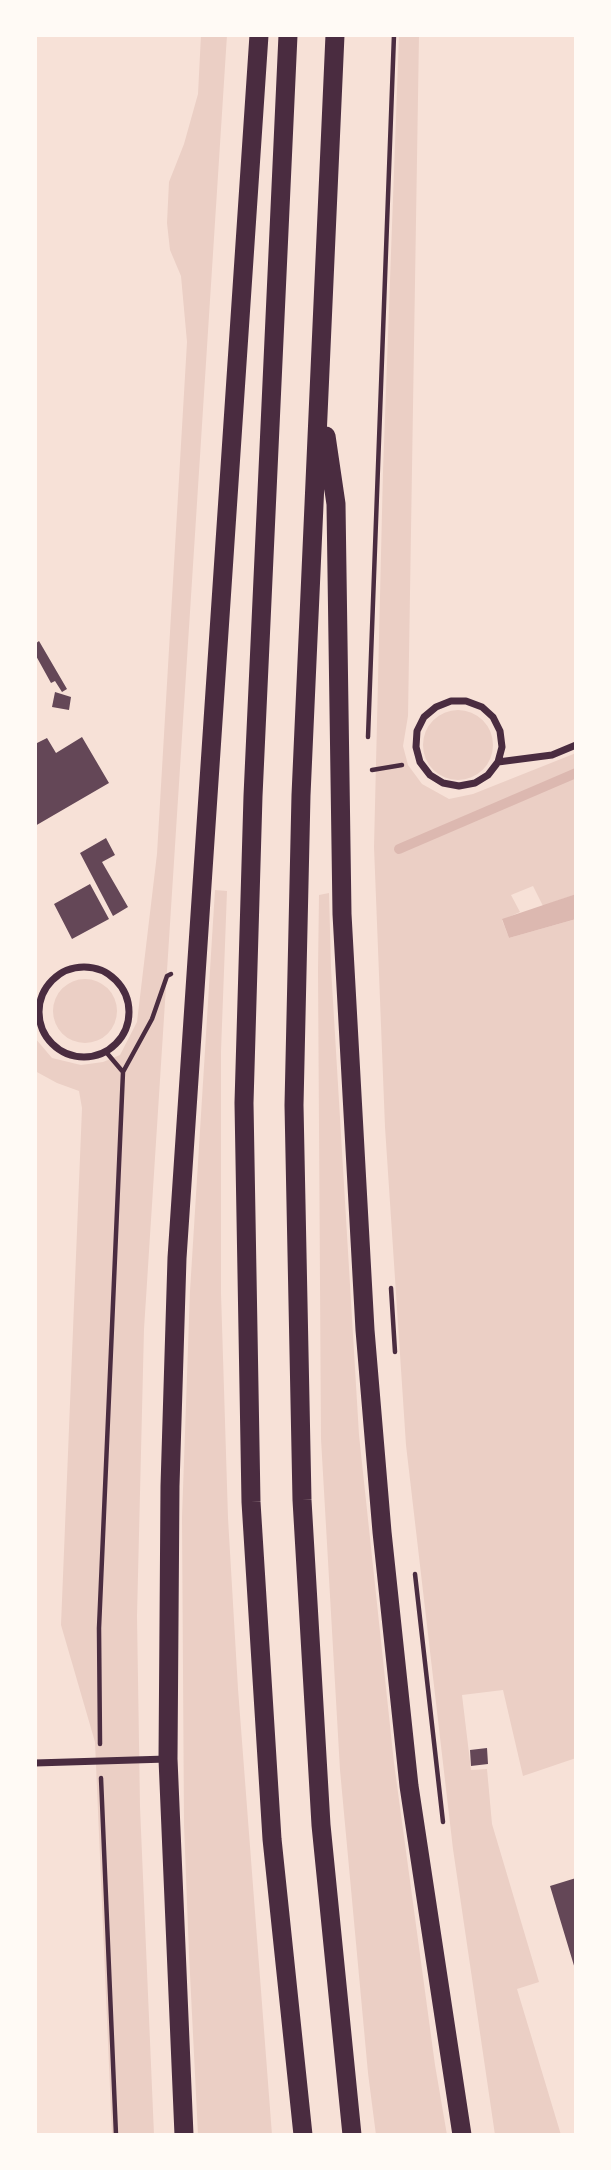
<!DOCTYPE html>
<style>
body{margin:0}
#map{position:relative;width:611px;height:2170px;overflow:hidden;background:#f7e1d7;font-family:Merriweather,serif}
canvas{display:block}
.frame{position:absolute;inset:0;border:37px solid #fffaf5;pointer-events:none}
</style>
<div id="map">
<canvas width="611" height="2170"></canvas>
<div class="frame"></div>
</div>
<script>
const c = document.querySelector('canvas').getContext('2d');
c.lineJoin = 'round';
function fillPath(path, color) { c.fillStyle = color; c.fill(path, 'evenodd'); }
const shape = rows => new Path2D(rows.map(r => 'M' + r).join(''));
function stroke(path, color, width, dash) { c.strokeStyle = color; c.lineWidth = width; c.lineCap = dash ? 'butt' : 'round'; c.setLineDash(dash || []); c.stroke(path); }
const green = shape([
 [201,35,227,35,144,1329,137,1616,140,1807,154,2135,112,2135,95,1742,61,1625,82,1108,79,1091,57,1083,35,1071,35,1038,52,1058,81,1065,103,1062,120,1055,137,1022,157,854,187,342,181,276,170,250,167,223,169,182,184,144,198,94],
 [399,35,419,35,408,716,403,746,408,765,422,784,449,799,473,794,576,753,576,894,543,906,533,886,511,895,520,912,502,920,509,938,576,919,576,1758,523,1776,503,1690,462,1695,471,1770,487,1769,492,1824,539,1982,517,1989,561,2135,495,2135,453,1849,406,1445,385,1127,374,847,383,471],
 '423 745a35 35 0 1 1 70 0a35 35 0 1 1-70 0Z',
 [215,890,227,891,221,1051,221,1293,228,1518,238,1689,272,2135,198,2135,189,1954,184,1825,182,1517,190,1291],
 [329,893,331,968,359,1435,394,1763,435,2065,447,2135,376,2135,368,2073,340,1770,321,1439,318,970,319,895],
 '53 1011a32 32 0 1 1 64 0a32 32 0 1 1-64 0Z'
]);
const water = shape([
 [576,894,576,919,509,938,502,919]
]);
const stream = shape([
 [399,849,576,773]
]);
const building = shape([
 [39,641,67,689,62,692,55,681,51,683,35,654,35,644],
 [55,692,71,697,69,710,52,707],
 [82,737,109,783,35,826,35,744,47,738,56,753],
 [106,838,115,855,102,862,128,907,113,916,80,853],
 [90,884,109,919,72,939,54,904],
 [487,1748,488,1764,471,1766,470,1750],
 [576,1878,576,1968,575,1969,550,1886]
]);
const path = shape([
 [368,737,394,35],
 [372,770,402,765],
 [123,1072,152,1019,167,976,171,974],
 [391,1288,395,1352],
 [415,1574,443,1822],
 [100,1744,99,1628,123,1072,106,1052],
 [101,1778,116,2135]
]);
const minor = shape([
 [498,762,502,747,500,731,493,717,482,707,466,701,451,701,436,707,424,717,417,731,416,747,420,762,430,775,443,783,459,786,475,783,488,775,498,762,552,755,576,745],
 '39 1012a45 45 0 1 1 90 0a45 45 0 1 1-90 0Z',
 [35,1763,167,1759]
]);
const trunk = shape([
 [288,35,253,796,244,1103,251,1502,272,1839,303,2135],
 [335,35,301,795,294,1105,302,1500,321,1825,352,2135],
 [326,436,336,504,342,914,365,1330,382,1532,409,1786,462,2135],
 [184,2135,168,1759,170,1486,177,1258,259,35]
]);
fillPath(green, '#ebcfc5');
fillPath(water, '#dcb8b0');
stroke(stream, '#dcb8b0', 10);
fillPath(building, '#644757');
stroke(path, '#4a2c40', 4.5);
stroke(minor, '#4a2c40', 7);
stroke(trunk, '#4a2c40', 19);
</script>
